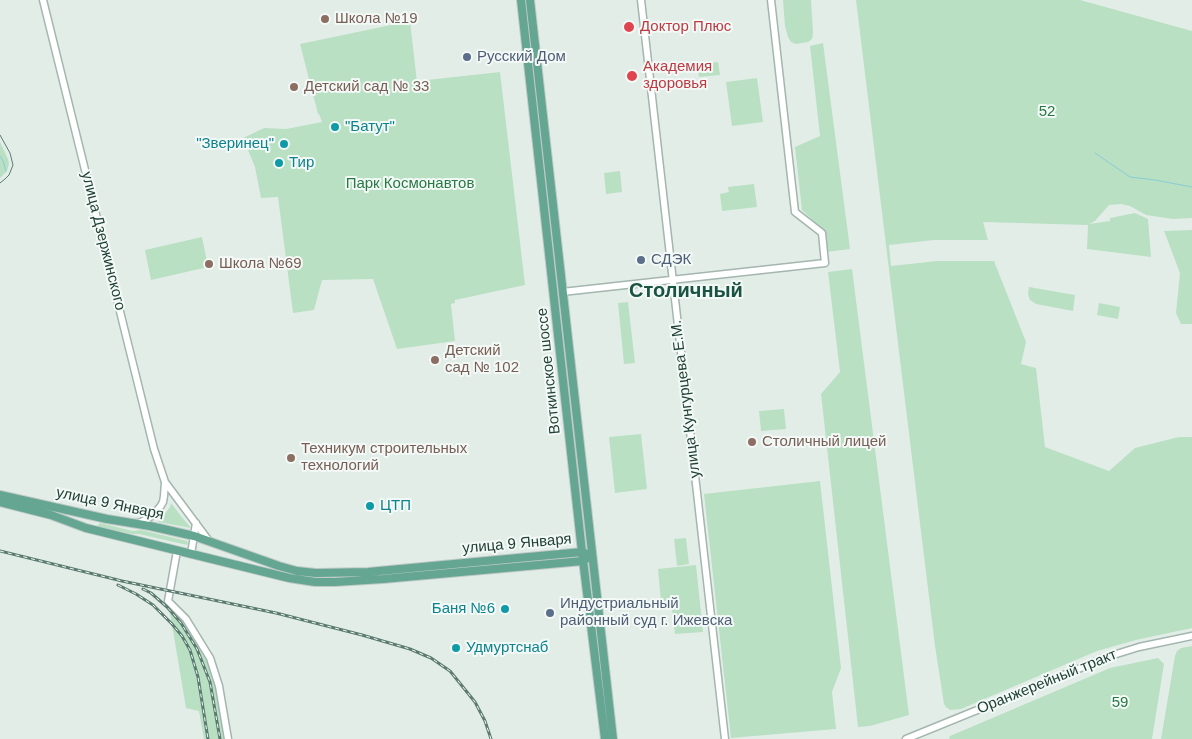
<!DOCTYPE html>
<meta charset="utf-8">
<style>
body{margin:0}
canvas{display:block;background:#e2ede8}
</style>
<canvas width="1192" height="739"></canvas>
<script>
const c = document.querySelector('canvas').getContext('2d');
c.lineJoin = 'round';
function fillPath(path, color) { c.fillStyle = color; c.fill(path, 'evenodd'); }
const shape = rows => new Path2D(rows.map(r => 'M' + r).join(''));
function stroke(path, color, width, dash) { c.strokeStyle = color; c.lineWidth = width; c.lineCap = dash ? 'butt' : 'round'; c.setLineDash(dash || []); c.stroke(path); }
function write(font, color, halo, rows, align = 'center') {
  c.font = font + ' Helvetica,sans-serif'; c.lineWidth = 4; c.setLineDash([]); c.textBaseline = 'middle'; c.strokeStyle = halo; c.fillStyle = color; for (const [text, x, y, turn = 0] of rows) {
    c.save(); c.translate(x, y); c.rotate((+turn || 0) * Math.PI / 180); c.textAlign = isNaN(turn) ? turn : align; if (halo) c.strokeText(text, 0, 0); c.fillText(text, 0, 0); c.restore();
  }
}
const green = shape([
 [783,0,811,0,813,33,812,39,808,42,796,44,791,42,788,37,785,26],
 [856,0,1080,0,1192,31,1192,218,1173,219,1146,215,1130,206,1121,204,1109,205,1095,221,1089,224,1110,221,1110,218,1135,213,1148,219,1151,257,1087,249,1088,225,983,222,988,240,934,240,889,245,891,266,937,261,994,261,1026,342,1021,364,1036,368,1045,447,1109,471,1135,448,1179,437,1192,437,1192,628,1136,640,1097,651,961,709,950,710,946,707,944,704,935,646],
 [410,21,417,82,427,81,427,80,500,72,525,285,455,300,455,303,451,304,455,341,397,349,373,279,322,280,314,310,293,313,278,197,261,198,255,167,243,138,264,128,286,129,322,122,319,114,318,114,300,44],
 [823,43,850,249,826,252,823,230,802,210,795,147,820,136,810,46],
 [718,62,720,75,699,77,697,64],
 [757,78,763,122,732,126,726,82],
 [0,142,8,159,9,164,7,171,0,178],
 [620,171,622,192,606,194,604,173],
 [754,184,757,207,722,211,720,194,729,192,728,187],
 [1192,230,1192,324,1181,324,1176,313,1180,273,1164,231],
 [202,237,208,267,151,280,145,250],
 [852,269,909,715,870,726,858,727,821,394,840,372,828,272],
 [1029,287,1075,295,1073,311,1036,304,1030,300,1028,294],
 [628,302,635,363,624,364,618,303],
 [1099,303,1120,307,1118,319,1097,315],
 [784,409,786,429,761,431,759,411],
 [641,434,647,489,615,493,609,437],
 [820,481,841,668,832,692,836,729,731,738,704,494],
 [171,503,181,516,191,528,158,522,170,507],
 [100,523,133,531,141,530,187,541,188,543,187,545,139,534,132,534,99,527,98,525],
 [686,538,689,564,677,566,674,539],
 [696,565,703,632,675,634,671,601,661,602,658,569],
 [174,612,188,629,208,663,219,702,224,739,204,739,199,711,186,708,170,613],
 [1192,646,1192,739,1161,739,1175,656,1177,651,1181,648],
 [1158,658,1164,664,1152,739,949,739,950,736,1110,668]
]);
const stream = shape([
 [1095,153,1130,177,1155,180,1192,187],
 [0,156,3,161,6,171]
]);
const minor = shape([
 [43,0,154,449,165,482,209,541],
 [641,0,725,739],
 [562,292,825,263,822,233,795,212,771,0],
 [136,523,139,523,147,519,154,514,160,507,163,502,164,496,165,482],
 [177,551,168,601,186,619,210,658,219,686,228,739],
 [191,554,196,523],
 [906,739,1110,656,1139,647,1192,636]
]);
const major = shape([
 [521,0,582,552,605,739],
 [530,0,613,739],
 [0,495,107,519,150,526,194,536,279,566,297,571,316,573,368,572,582,552,585,553],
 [0,502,51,515,86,528,289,578,315,582,335,582,383,579,583,561,586,559]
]);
const tram = shape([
 [0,135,10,153,13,165,9,175,5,179,0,183]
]);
const rail = shape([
 [0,551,122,581,276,613,362,635,410,649,431,658,450,671,475,702,485,721,491,739],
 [118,585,136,594,153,605,172,624,182,636,190,650,198,677,208,739],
 [143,589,151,593,167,607,181,623,197,649,210,682,220,739]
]);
const markers = [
 [325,19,5,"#8d6e63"],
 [629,27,6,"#e0444e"],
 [467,57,5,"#5c6f8a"],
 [632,76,6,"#e0444e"],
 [294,87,5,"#8d6e63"],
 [335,127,5,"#0f9aa8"],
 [284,144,5,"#0f9aa8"],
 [279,163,5,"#0f9aa8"],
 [641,260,5,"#5c6f8a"],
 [209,264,5,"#8d6e63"],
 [435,360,5,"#8d6e63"],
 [752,442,5,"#8d6e63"],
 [291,458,5,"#8d6e63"],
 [370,506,5,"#0f9aa8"],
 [505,609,5,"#0f9aa8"],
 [550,613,5,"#5c6f8a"],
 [456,648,5,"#0f9aa8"]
];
const educationNames = [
 ["Школа №19",335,19],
 ["Детский сад № 33",304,87],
 ["Школа №69",219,264],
 ["Детский",445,351],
 ["сад № 102",445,368],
 ["Столичный лицей",762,442],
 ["Техникум строительных",301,449],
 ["технологий",301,466]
];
const healthNames = [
 ["Доктор Плюс",640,27],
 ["Академия",643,67],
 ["здоровья",643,84]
];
const serviceNames = [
 ["Русский Дом",477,57],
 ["СДЭК",651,260],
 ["Индустриальный",560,604],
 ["районный суд г. Ижевска",560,621]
];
const parkNames = [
 ["52",1047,112],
 ["Парк Космонавтов",410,184],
 ["59",1120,703]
];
const cultureNames = [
 ["\"Батут\"",345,127],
 ["\"Зверинец\"",274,144,"right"],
 ["Тир",289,163],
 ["ЦТП",380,506],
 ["Баня №6",495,609,"right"],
 ["Удмуртснаб",466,648]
];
const streetNames = [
 ["улица Дзержинского",103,241,76],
 ["Воткинское шоссе",549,371,-96],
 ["улица Кунгурцева Е.М.",686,399,-97],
 ["улица 9 Января",110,504,12],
 ["улица 9 Января",517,544,-5],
 ["Оранжерейный тракт",1047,682,-22]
];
const districtNames = [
 ["Столичный",686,291]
];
fillPath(green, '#bae0c3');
stroke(stream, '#87cdd6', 1);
stroke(minor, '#a4b6af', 9);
stroke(major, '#c1cac7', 10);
stroke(minor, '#fff', 6);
stroke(major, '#64a692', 8);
stroke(tram, '#5b7b71', 1);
stroke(rail, '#5b7b71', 3);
stroke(rail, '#f3f9f6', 1, [4]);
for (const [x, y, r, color] of markers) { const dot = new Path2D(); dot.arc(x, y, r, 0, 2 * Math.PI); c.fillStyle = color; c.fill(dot); stroke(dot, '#f3f9f6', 2); }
write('15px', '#785e54', '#f3f9f6', educationNames, 'left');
write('15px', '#be3a42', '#f3f9f6', healthNames, 'left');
write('15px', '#4e5e75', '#f3f9f6', serviceNames, 'left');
write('15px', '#287944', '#f3f9f6', parkNames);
write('15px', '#0d838f', '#f3f9f6', cultureNames, 'left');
write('15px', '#214036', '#f3f9f6', streetNames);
write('bold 20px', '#1b5343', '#f3f9f6', districtNames);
</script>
